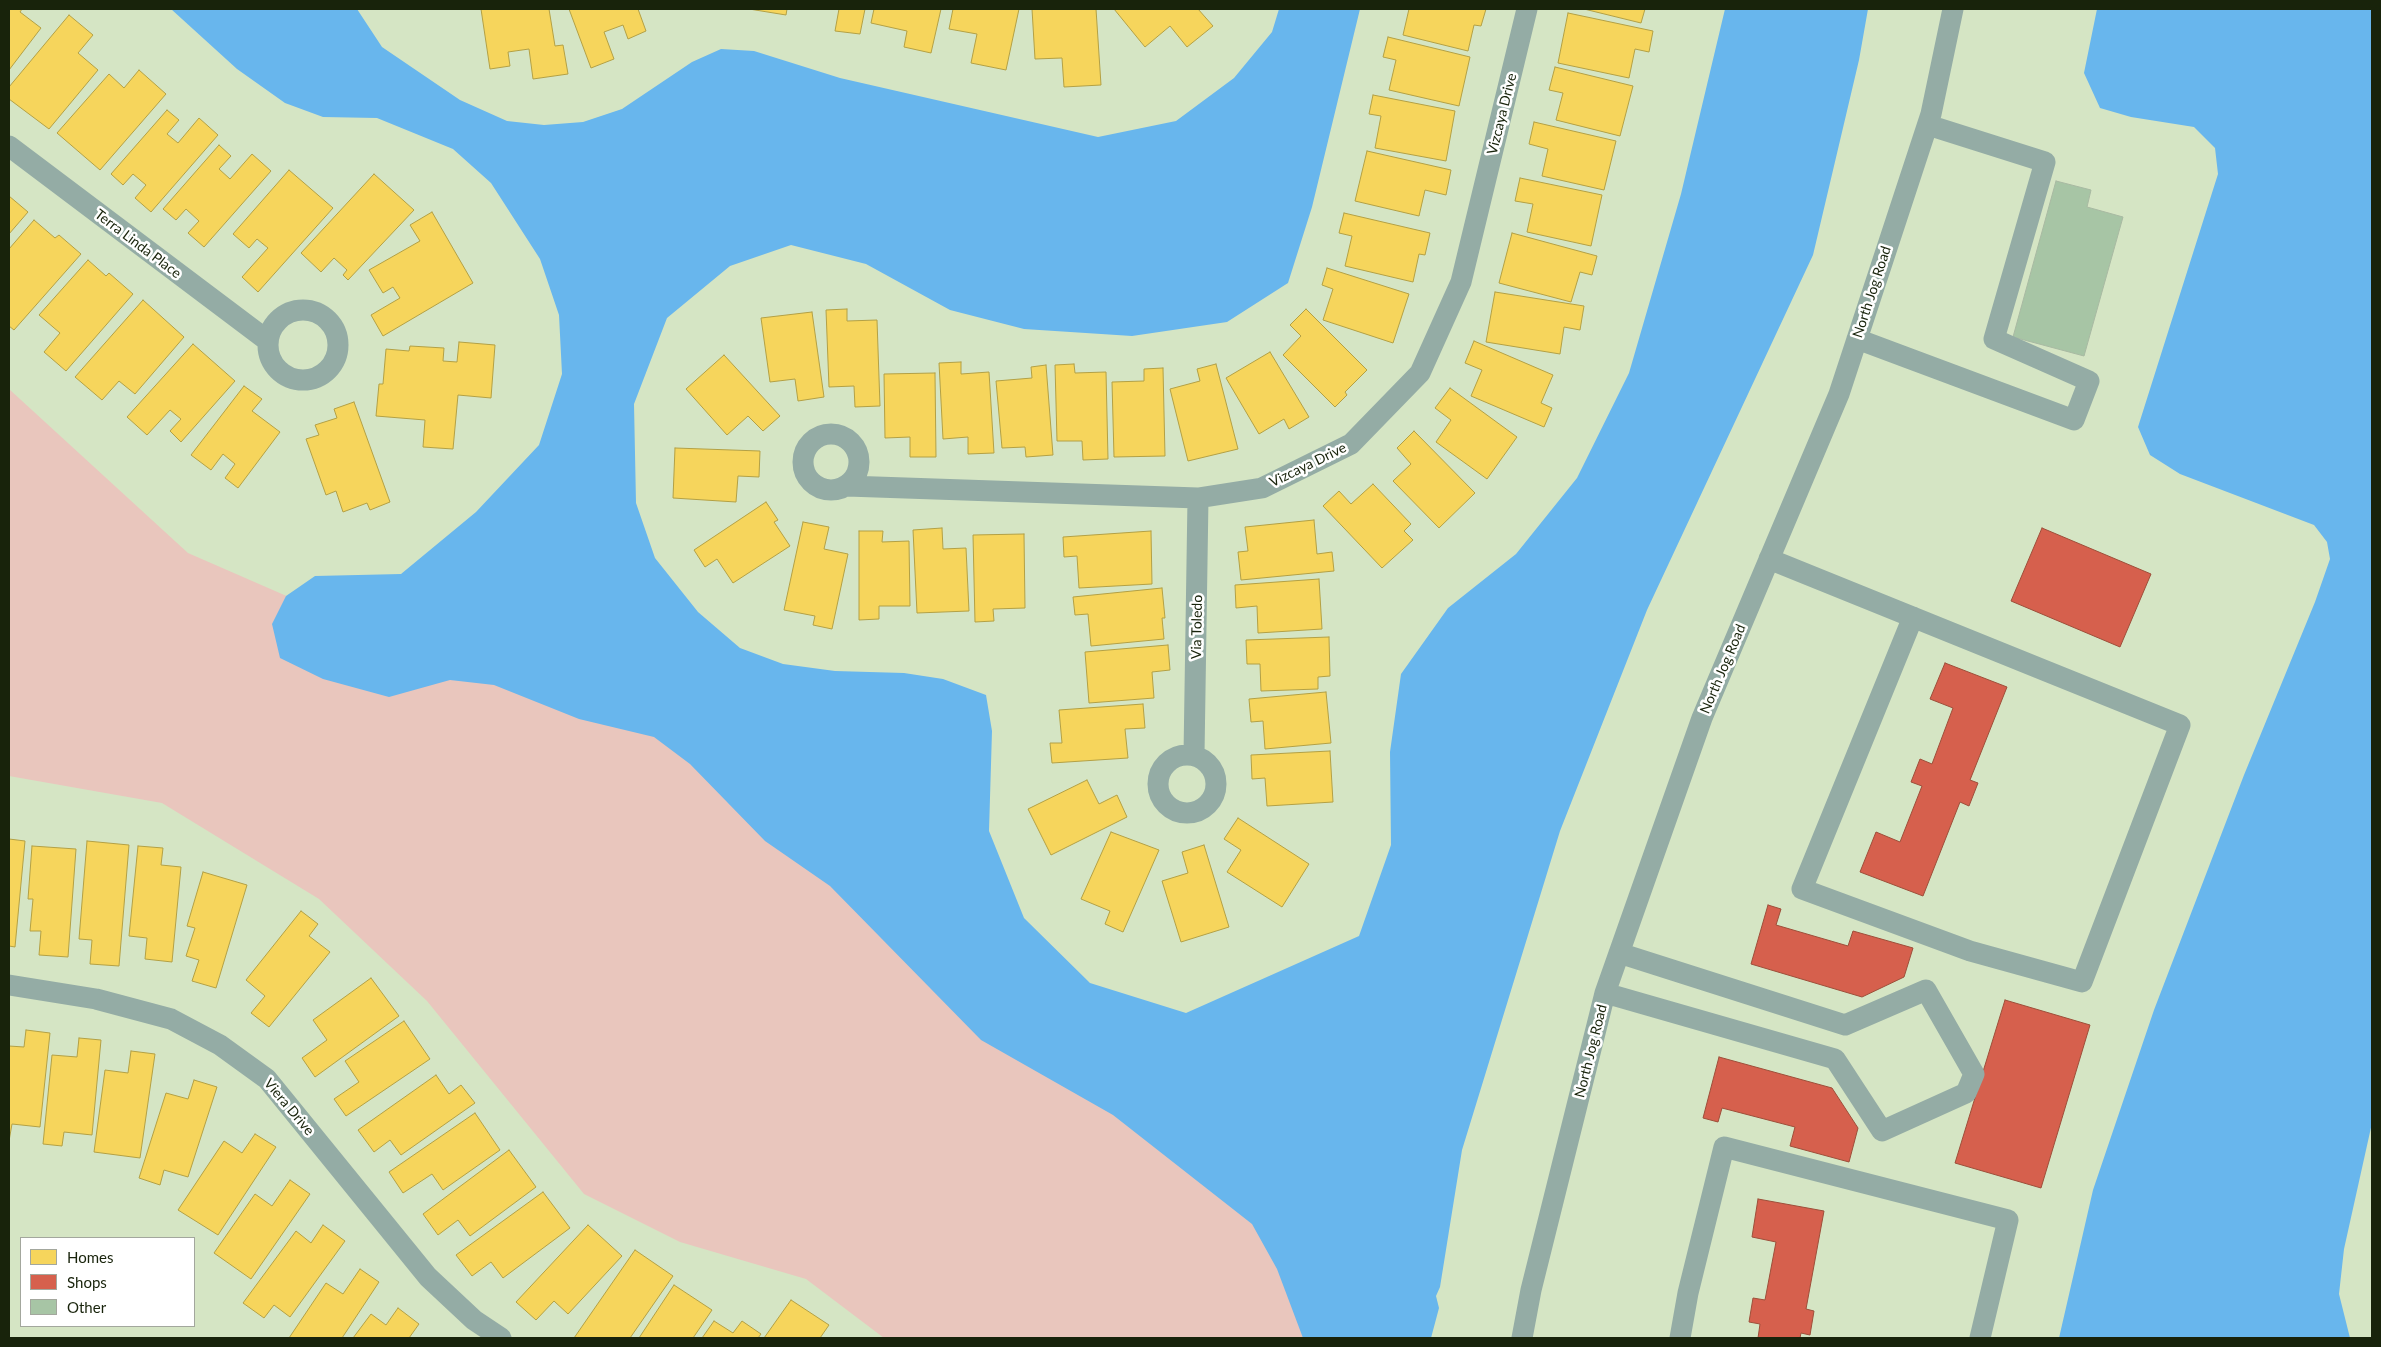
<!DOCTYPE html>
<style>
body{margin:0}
#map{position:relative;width:2381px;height:1347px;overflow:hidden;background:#d5e5c4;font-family:Lato,sans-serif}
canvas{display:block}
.frame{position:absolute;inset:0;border:10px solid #18230b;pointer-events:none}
.legend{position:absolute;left:20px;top:1237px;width:175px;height:90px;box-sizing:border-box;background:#fff;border:1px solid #a3a79d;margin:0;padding:6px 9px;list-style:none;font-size:15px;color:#18230b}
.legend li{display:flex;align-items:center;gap:10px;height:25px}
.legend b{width:25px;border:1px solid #a3a79d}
</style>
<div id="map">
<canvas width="2381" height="1347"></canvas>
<div class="frame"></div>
<ul class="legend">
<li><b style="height:14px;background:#f6d55c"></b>Homes</li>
<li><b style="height:14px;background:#d6604d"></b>Shops</li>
<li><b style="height:14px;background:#a7c5a5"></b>Other</li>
</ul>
</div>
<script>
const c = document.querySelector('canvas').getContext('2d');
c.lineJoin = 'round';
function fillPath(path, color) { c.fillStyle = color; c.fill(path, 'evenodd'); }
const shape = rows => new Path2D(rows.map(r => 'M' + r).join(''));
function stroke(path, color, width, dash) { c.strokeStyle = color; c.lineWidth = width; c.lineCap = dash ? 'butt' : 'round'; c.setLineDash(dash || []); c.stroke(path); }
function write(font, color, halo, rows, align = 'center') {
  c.font = font + ' Lato,sans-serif'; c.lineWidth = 5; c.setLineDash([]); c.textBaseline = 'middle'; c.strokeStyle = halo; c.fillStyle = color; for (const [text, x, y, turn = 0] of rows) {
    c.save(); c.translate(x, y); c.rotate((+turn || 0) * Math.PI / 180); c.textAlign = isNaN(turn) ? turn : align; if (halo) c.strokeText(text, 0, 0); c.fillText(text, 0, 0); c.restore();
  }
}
const green = shape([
 [9,389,188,553,337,618,534,645,1281,1205,1329,1338,884,1338,806,1279,680,1242,584,1194,427,1001,319,899,162,803,9,776]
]);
const water = shape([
 [171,9,357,9,382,47,460,100,507,121,544,125,583,122,622,109,692,62,721,49,754,51,840,78,1098,137,1176,121,1234,78,1272,32,1279,9,1360,9,1312,207,1288,283,1227,322,1132,336,1024,329,950,310,866,264,791,245,730,266,667,318,634,404,636,503,655,558,698,612,740,648,783,664,835,671,904,673,943,679,986,695,992,731,989,831,1024,918,1090,983,1186,1013,1359,936,1391,845,1390,752,1401,674,1448,608,1516,554,1577,478,1629,373,1681,194,1725,9,1868,9,1859,60,1813,255,1647,610,1560,831,1462,1150,1440,1287,1436,1296,1439,1308,1431,1338,1303,1338,1277,1269,1252,1224,1113,1115,981,1040,830,886,765,841,690,764,654,737,579,719,494,685,450,680,389,697,323,679,280,658,272,624,286,596,315,576,401,574,476,512,539,445,562,374,559,315,540,259,491,183,453,149,377,118,323,117,285,103,237,69],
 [2097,9,2372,9,2372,1123,2344,1249,2339,1294,2350,1338,2059,1338,2093,1190,2154,1010,2244,775,2315,602,2330,559,2327,542,2314,525,2180,474,2150,455,2138,427,2218,174,2215,148,2194,127,2131,117,2100,108,2084,73]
]);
const homes = shape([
 [9,9,22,9,20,12,41,28,9,70,9,9],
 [481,9,549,9,555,46,563,45,568,74,533,79,529,49,508,52,510,66,490,69,481,9],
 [569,9,638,9,646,31,628,39,623,25,604,32,614,59,591,68,569,9],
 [749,9,787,9,786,15,749,9],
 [839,9,865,9,860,34,835,31,839,9],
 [874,9,941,9,931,53,904,47,907,31,871,23,874,9],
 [953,9,1019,9,1006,70,971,63,977,34,949,29,953,9],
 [1032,9,1096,9,1101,85,1064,87,1062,58,1035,59,1032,9],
 [1114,9,1198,9,1213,26,1187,47,1170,26,1145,47,1114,9],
 [1409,9,1486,9,1481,26,1474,25,1468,51,1403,35,1409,9],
 [1584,9,1645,9,1641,23,1584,9],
 [1568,13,1653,31,1649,52,1635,49,1629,78,1558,63,1568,13],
 [69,15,93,35,78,53,98,70,49,129,9,99,9,87,69,15],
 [1388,37,1470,57,1459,106,1389,90,1396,60,1383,57,1388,37],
 [1555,67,1633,86,1620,136,1556,120,1563,93,1549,90,1555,67],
 [139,70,166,94,100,170,57,133,109,74,124,88,139,70],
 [1373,95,1455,111,1446,161,1375,148,1381,116,1369,114,1373,95],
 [167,110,179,120,167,134,178,143,199,118,218,135,151,212,135,198,146,185,133,174,123,185,111,174,167,110],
 [1534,122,1616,141,1604,190,1542,176,1548,149,1529,144,1534,122],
 [219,145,231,156,219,169,230,179,252,154,271,171,204,247,188,233,199,221,186,209,176,220,163,209,219,145],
 [1367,151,1451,170,1446,195,1425,190,1419,216,1355,201,1367,151],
 [289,170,333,208,258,292,242,277,268,248,257,239,249,248,233,234,289,170],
 [374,174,414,210,348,280,343,275,347,270,334,258,321,272,301,253,374,174],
 [1520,178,1602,195,1591,246,1527,232,1533,204,1515,201,1520,178],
 [9,196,28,212,9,234,9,196],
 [432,212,473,283,383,336,371,315,400,298,393,287,383,293,369,270,420,241,410,225,432,212],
 [1344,213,1430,233,1425,255,1419,254,1413,282,1345,266,1352,236,1339,233,1344,213],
 [34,220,55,238,59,235,81,254,14,330,9,326,9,249,34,220],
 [1512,233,1597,256,1592,275,1580,272,1571,302,1499,283,1512,233],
 [88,260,106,276,109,273,133,294,66,371,44,352,60,333,39,315,88,260],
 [1327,268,1409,294,1393,343,1323,320,1333,289,1322,285,1327,268],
 [1495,292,1584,306,1580,330,1564,327,1560,354,1486,342,1495,292],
 [143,300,184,337,135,394,119,381,102,400,75,377,143,300],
 [847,309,847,321,877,320,880,406,855,407,854,386,829,387,826,310,847,309],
 [1306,309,1367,370,1345,392,1347,395,1335,407,1283,355,1301,336,1290,325,1306,309],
 [812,312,824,397,798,401,795,379,770,382,761,318,812,312],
 [1474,341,1553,375,1541,403,1552,408,1544,427,1471,396,1482,370,1465,363,1474,341],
 [459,342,495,345,491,398,458,395,453,449,423,447,425,420,376,416,379,384,383,384,386,349,409,351,410,346,444,348,443,361,457,362,459,342],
 [193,344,235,381,181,442,170,431,181,419,170,410,147,435,127,417,193,344],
 [1270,352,1309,417,1289,429,1284,419,1259,434,1226,378,1270,352],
 [724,355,780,416,763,431,748,416,727,435,686,389,724,355],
 [961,362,961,374,989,372,994,453,968,454,968,437,943,439,939,363,961,362],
 [1074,364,1075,373,1106,372,1108,459,1083,460,1082,441,1057,441,1055,365,1074,364],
 [1216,364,1238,449,1188,461,1170,389,1200,381,1197,369,1216,364],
 [1046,365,1053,455,1026,457,1025,447,1002,448,996,381,1032,378,1031,367,1046,365],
 [1163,368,1165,456,1114,457,1112,382,1144,381,1144,369,1163,368],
 [935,373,936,457,910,457,910,437,885,438,884,374,935,373],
 [244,386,262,399,252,411,280,432,238,488,225,478,235,464,223,454,211,470,191,455,244,386],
 [1450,388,1517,437,1487,479,1436,442,1451,420,1435,408,1450,388],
 [354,402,390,502,370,510,367,503,343,512,336,491,326,495,306,439,319,435,315,425,337,418,334,409,354,402],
 [1414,431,1475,493,1439,528,1393,481,1411,464,1397,448,1414,431],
 [675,448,760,451,759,477,738,476,736,502,673,498,675,448],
 [1373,484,1411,524,1404,531,1413,540,1382,568,1323,506,1339,491,1351,504,1373,484],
 [766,502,778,520,774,522,790,546,733,583,717,559,705,567,694,550,766,502],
 [1314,520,1317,554,1332,552,1334,571,1241,580,1238,552,1248,551,1245,527,1314,520],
 [803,522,829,527,824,549,848,554,832,629,813,625,815,616,784,610,803,522],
 [942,528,943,549,966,548,969,611,917,613,913,530,942,528],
 [859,531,883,531,882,542,909,541,910,606,879,606,879,619,859,620,859,531],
 [1151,531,1152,584,1079,588,1077,556,1064,557,1063,537,1151,531],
 [1024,534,1025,608,993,609,994,621,975,622,973,535,1024,534],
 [1319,579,1322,629,1258,633,1257,606,1236,608,1235,585,1319,579],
 [1162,588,1165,618,1162,618,1164,639,1091,646,1088,614,1075,615,1073,597,1162,588],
 [1329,637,1330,676,1318,677,1318,689,1261,691,1260,664,1247,664,1246,640,1329,637],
 [1168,645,1170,670,1152,672,1154,698,1089,703,1085,652,1168,645],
 [1326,692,1331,743,1265,749,1263,721,1251,722,1249,699,1326,692],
 [1143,704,1145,728,1125,729,1128,758,1052,763,1050,743,1062,743,1059,710,1143,704],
 [1330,751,1333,802,1267,806,1265,778,1252,779,1251,755,1330,751],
 [1087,780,1099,804,1117,795,1127,817,1051,855,1028,809,1087,780],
 [1238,818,1309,864,1282,907,1227,872,1241,850,1224,839,1238,818],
 [1111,832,1159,850,1123,932,1105,924,1110,911,1081,899,1111,832],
 [9,839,25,841,15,947,9,946,9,839],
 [87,841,129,845,119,966,90,964,92,940,79,939,87,841],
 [1204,845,1229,927,1181,942,1162,881,1188,873,1182,852,1204,845],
 [32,846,76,849,68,957,39,955,41,931,30,931,33,899,28,899,32,846],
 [138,846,163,848,161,865,181,867,172,962,145,959,147,938,129,936,138,846],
 [203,872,247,885,216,988,192,981,199,960,186,956,195,928,187,926,203,872],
 [301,911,318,924,309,936,330,952,269,1027,251,1013,265,996,246,980,301,911],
 [371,978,399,1016,315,1077,302,1058,327,1040,313,1020,371,978],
 [404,1021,430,1059,346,1116,334,1099,359,1082,345,1061,404,1021],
 [26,1030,50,1033,40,1127,12,1124,9,1141,9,1046,24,1047,26,1030],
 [79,1038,101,1040,92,1135,64,1132,62,1146,43,1144,52,1055,77,1057,79,1038],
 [131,1051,155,1054,140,1158,94,1152,105,1070,128,1073,131,1051],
 [436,1075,449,1094,461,1085,475,1103,401,1155,390,1140,374,1152,358,1130,436,1075],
 [194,1080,217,1087,188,1177,164,1170,160,1185,139,1178,166,1093,188,1099,194,1080],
 [475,1113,500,1150,443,1190,432,1174,403,1193,389,1172,475,1113],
 [255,1134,276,1147,218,1235,178,1210,224,1141,242,1153,255,1134],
 [509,1150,536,1187,470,1236,458,1220,438,1235,423,1214,509,1150],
 [290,1180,310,1194,251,1279,214,1253,255,1194,272,1206,290,1180],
 [543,1192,570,1228,503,1278,491,1262,472,1276,456,1255,543,1192],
 [323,1225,345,1241,290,1317,274,1305,264,1318,243,1303,296,1231,311,1243,323,1225],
 [588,1225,622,1256,568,1314,554,1301,536,1320,516,1302,588,1225],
 [635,1250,673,1276,630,1338,574,1338,635,1250],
 [360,1269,379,1282,342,1338,289,1338,326,1283,343,1294,360,1269],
 [674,1285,712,1310,693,1338,639,1338,674,1285],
 [791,1300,829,1325,820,1338,764,1338,791,1300],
 [398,1308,419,1324,409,1338,353,1338,371,1314,386,1325,398,1308],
 [714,1321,733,1333,742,1321,761,1334,758,1338,702,1338,714,1321]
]);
const shops = shape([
 [2042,528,2151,574,2120,647,2011,601,2042,528],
 [1945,663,2007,687,1970,780,1978,783,1969,806,1960,802,1923,896,1860,872,1876,832,1900,842,1922,786,1911,782,1920,759,1932,764,1953,708,1930,699,1945,663],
 [1768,905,1781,909,1776,925,1848,946,1853,931,1913,948,1904,977,1862,997,1751,964,1768,905],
 [2005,1000,2090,1025,2041,1188,1955,1163,2005,1000],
 [1719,1057,1832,1088,1858,1128,1849,1162,1790,1146,1795,1127,1722,1108,1718,1122,1703,1118,1719,1057],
 [1758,1199,1824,1211,1806,1309,1814,1311,1810,1335,1801,1333,1800,1338,1758,1338,1760,1324,1749,1322,1753,1298,1765,1300,1776,1242,1752,1237,1758,1199]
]);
const building = shape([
 [2056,181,2091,190,2087,207,2123,217,2084,356,2013,337,2056,181]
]);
const minor = shape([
 [9,146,268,341],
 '268 345a35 35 0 1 1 70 0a35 35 0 1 1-70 0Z',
 [1857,339,2074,420,2089,381,1994,339,2045,162,1928,125],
 '803 462a28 28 0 1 1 56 0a28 28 0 1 1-56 0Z',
 [847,486,1198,498,1262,488,1351,444,1420,373,1461,282,1527,9],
 [1769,559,2046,671,2180,725,2082,982,1970,951,1802,889,1913,617],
 [1194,755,1198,498],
 '1158 784a29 29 0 1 1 58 0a29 29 0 1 1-58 0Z',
 [9,985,96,999,171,1019,220,1045,267,1079,428,1277,474,1320,501,1338],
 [1605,993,1835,1059,1882,1131,1966,1093,1974,1074,1926,990,1845,1025,1619,953],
 [1522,1338,1531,1290,1605,993,1702,718,1839,394,1931,114,1953,9],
 [1680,1338,1688,1293,1724,1147,2008,1220,1980,1338]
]);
const streetNames = [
 ["Vizcaya Drive",1502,114,-76],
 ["Terra Linda Place",138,244,37],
 ["North Jog Road",1872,292,-72],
 ["Vizcaya Drive",1308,465,-26],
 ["Via Toledo",1197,627,-89],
 ["North Jog Road",1723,669,-67],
 ["North Jog Road",1591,1051,-76],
 ["Viera Drive",289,1107,50]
];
fillPath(green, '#e9c6bd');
fillPath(water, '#68b6ed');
fillPath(homes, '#f6d55c');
stroke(homes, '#b3a044', 1);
fillPath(shops, '#d6604d');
stroke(shops, '#9d4e39', 1);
fillPath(building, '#a7c5a5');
stroke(building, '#a8b9a2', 1);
stroke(minor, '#94aca5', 21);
write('14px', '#18230b', '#fff', streetNames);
</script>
